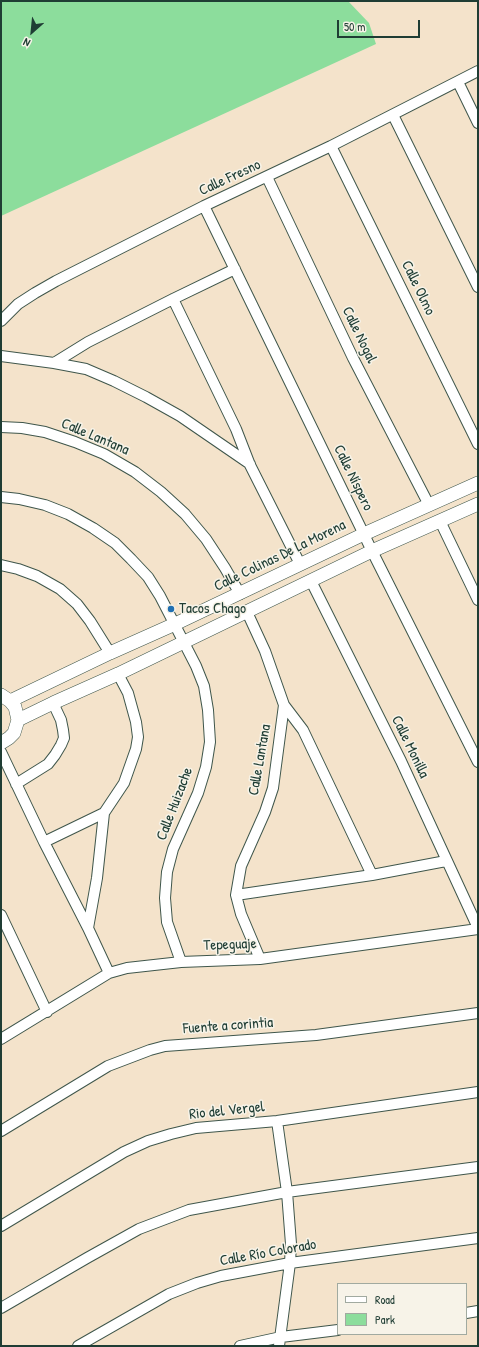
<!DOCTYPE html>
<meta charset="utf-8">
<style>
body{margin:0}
#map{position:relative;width:479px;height:1347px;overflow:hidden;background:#f4e3cb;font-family:"Patrick Hand",sans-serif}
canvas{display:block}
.frame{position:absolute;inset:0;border:2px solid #1f3d34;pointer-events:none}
.legend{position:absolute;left:337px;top:1283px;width:130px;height:52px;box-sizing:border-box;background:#f7f3e8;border:1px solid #a1aaa0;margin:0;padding:5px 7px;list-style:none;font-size:12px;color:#1f3d34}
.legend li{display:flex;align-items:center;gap:8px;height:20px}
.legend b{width:20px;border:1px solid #a1aaa0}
.north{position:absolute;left:12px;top:12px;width:40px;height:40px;-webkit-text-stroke:3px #f7f3e8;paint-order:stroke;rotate:207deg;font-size:11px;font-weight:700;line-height:16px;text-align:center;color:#1f3d34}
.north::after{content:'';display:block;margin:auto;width:14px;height:18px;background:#1f3d34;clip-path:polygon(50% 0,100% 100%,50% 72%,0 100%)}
.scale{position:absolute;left:337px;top:20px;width:83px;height:18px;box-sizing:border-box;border:2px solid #1f3d34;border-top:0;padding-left:5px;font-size:12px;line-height:14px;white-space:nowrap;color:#1f3d34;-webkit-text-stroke:3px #f7f3e8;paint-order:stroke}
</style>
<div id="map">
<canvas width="479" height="1347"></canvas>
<div class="frame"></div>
<ul class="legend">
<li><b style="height:5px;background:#fff"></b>Road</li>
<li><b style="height:11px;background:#8cdd9c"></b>Park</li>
</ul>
<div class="north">N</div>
<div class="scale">50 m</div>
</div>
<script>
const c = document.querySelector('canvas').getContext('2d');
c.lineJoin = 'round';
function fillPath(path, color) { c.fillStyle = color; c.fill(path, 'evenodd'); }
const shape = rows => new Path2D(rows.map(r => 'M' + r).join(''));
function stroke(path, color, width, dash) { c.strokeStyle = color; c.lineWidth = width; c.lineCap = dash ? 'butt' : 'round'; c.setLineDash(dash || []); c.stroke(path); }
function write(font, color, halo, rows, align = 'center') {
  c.font = font + ' "Patrick Hand",sans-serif'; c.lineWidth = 3; c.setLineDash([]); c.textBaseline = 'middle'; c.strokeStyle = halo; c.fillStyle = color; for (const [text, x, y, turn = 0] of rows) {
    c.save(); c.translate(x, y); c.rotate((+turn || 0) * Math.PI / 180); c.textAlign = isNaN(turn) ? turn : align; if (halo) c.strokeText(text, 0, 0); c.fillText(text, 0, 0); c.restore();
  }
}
const green = shape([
 [1,1,348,1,369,23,376,44,1,216]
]);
const minor = shape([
 [458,82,478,123],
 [393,115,478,287],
 [331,146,478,444],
 [267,177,353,358,429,505],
 [204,206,372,551,478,762],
 [173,299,236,429,250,465,300,564],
 [1,321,18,304,35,293,56,281,204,206,331,146,478,71],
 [1,356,54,363,86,369,114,381,146,397,180,416,250,464],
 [54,363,88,342,173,299,235,269],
 [1,427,22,428,45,432,75,442,104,454,135,472,161,492,185,514,206,539,225,568,240,594],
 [1,497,19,499,45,505,68,514,93,528,115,543,131,559,148,577,160,596,196,666,204,686,208,710,210,742,206,767,198,793,173,849,167,872,165,898,167,922,181,962],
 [440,521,478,600],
 [1,565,18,569,37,576,60,589,77,604,90,621,110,653],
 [311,581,401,761,478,928],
 [247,612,265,651,284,705,273,788,265,812,241,866,236,895,241,914,260,959],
 [284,705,303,730,372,875],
 [1,752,44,842,88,928,109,973],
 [16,784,48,764,55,755,61,745,64,738,63,730,61,720,53,703],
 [44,842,104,813],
 [236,895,372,875,446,861],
 [1,915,47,1012],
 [88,928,97,878,104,813,124,783,136,749,138,737,136,722,128,693,118,674],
 [1,1039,109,973,127,968,181,962,260,959,478,929],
 [277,1121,287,1192,291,1244,290,1263,279,1346],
 [1,1131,108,1066,150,1050,165,1046,316,1035,478,1013],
 [1,1226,124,1152,148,1141,171,1134,196,1128,277,1121,478,1092],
 [1,1308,87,1258,139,1229,189,1210,287,1192,478,1167],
 [466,1313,478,1311],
 [78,1346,169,1294,197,1283,221,1276,290,1263,478,1238],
 [240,1346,281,1337,338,1330]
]);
const tertiary = shape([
 [1,695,10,701,15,707,18,720,14,733,9,738,1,743],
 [10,701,110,653,175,624,364,534,478,483],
 [18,720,53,703,118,674,372,551,478,504]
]);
const markers = [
 [171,609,4,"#1f6fb2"]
];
const streetNames = [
 ["Calle Fresno",230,178,-25],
 ["Calle Olmo",418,288,64],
 ["Calle Nogal",359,335,64],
 ["Calle Lantana",95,437,23],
 ["Calle Níspero",353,478,64],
 ["Calle Colinas De La Morena",280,556,-26],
 ["Calle Monilla",410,747,64],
 ["Calle Lantana",260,760,-80],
 ["Calle Huizache",175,804,-69],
 ["Tepeguaje",230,945,-2],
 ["Fuente a corintia",228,1026,-4],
 ["Rio del Vergel",227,1111,-6],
 ["Calle Río Colorado",268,1253,-10]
];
const poiNames = [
 ["Tacos Chago",179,609]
];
fillPath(green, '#8cdd9c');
stroke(minor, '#3f564b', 12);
stroke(tertiary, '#3f564b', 14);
stroke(minor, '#fff', 10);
stroke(tertiary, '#fff', 13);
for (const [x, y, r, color] of markers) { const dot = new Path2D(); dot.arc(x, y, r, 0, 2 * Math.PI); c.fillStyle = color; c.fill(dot); stroke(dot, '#f7f3e8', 1.5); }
write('15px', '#1f3d34', '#f7f3e8', streetNames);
write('15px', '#1f3d34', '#f7f3e8', poiNames, 'left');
</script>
